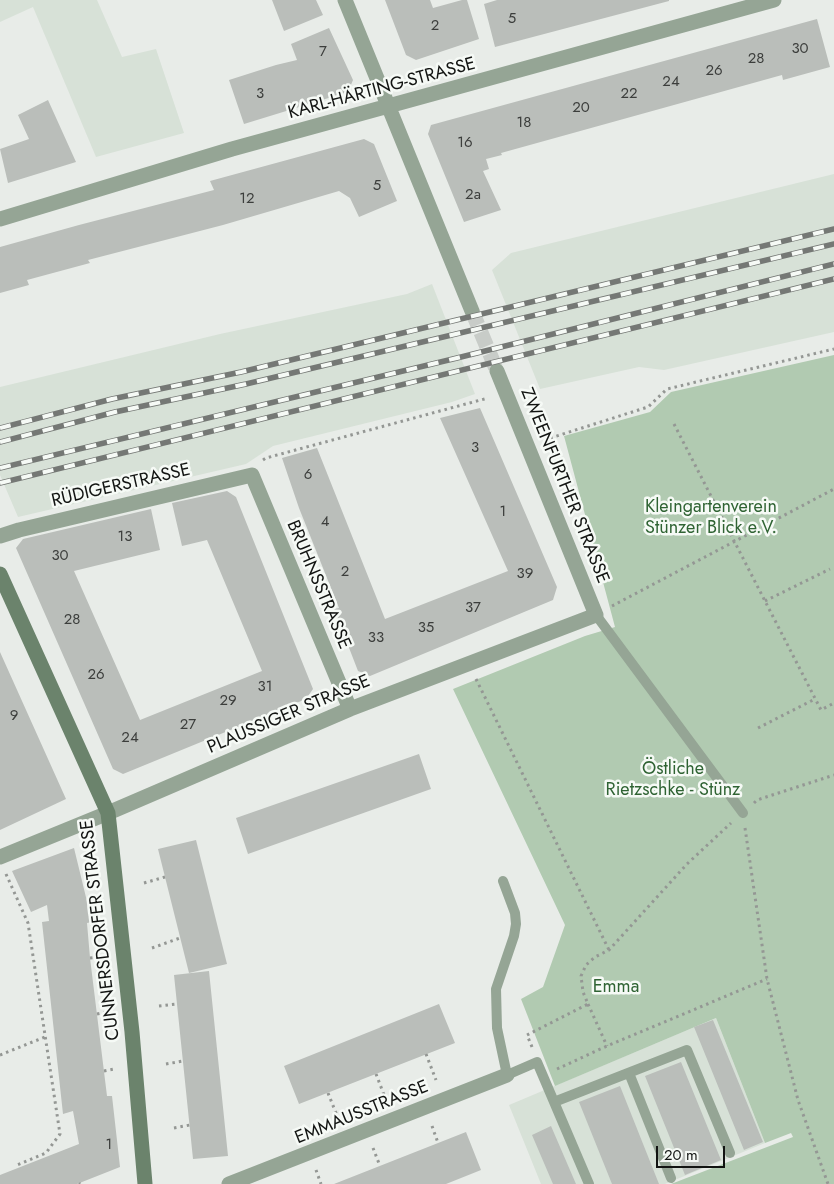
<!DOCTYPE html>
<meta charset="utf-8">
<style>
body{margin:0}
#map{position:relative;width:834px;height:1184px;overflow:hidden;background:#e8ece8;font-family:Jost,sans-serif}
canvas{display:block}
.scale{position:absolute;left:656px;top:1146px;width:69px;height:22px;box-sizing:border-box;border:2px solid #121412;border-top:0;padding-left:6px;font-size:15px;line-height:18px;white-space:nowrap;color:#121412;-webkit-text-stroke:4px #f6faf6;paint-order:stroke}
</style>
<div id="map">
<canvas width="834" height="1184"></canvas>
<div class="scale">20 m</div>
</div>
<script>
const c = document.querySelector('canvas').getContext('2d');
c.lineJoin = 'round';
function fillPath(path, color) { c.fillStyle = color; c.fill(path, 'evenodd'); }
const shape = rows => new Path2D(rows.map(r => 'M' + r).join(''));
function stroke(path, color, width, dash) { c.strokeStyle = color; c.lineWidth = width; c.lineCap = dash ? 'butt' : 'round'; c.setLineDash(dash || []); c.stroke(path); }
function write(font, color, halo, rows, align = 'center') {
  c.font = font + ' Jost,sans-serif'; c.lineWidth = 5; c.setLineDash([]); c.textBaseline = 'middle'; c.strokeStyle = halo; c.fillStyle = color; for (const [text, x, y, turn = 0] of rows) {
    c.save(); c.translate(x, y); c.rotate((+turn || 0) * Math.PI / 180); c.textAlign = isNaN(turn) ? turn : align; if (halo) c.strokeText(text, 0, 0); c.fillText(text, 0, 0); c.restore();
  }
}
const built = shape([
 [0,0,97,0,122,57,156,49,184,133,96,157,33,7,0,22],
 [834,174,834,332,664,370,639,367,540,389,492,270,511,253],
 [432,284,475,394,452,402,273,446,246,464,18,517,0,475,0,387,220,334,407,294],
 [716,1018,765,1143,665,1184,541,1184,509,1105]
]);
const green = shape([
 [834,355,834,1184,671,1184,793,1137,791,1133,765,1143,716,1018,555,1086,521,999,543,987,565,925,453,689,585,636,615,627,564,436,650,412,671,392]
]);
const building = shape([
 [272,0,316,0,323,15,284,31],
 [385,0,430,0,433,8,462,0,467,0,479,39,416,60,406,55],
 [497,0,669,0,669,1,495,47,484,4],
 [817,19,830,67,783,80,782,75,501,153,502,155,486,159,489,169,483,171,501,210,464,222,428,134,431,125],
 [329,28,353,80,348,92,244,124,229,80,276,65,297,60,291,44],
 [48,100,76,162,8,183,0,149,29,139,18,115],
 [364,139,374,144,397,201,359,217,350,198,339,191,223,225,88,260,90,263,27,280,29,285,0,293,0,247,79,225,214,190,210,181],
 [480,408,557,587,553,600,370,676,358,671,334,609,339,608,299,508,282,458,317,448,385,619,508,571,440,418],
 [227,491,236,497,313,689,306,699,123,774,113,769,16,548,23,539,151,509,160,550,74,571,140,720,262,671,207,540,182,546,172,503],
 [0,652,66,799,0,830],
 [419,754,431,789,248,854,236,818],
 [196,840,227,964,189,973,158,849],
 [74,848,92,922,87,923,90,958,107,1096,112,1096,120,1167,77,1184,0,1184,0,1175,79,1144,73,1111,63,1114,42,922,49,921,47,905,31,912,12,871],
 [209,971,228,1156,193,1159,174,975],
 [439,1004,455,1043,299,1104,284,1066],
 [713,1020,763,1142,744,1150,694,1027],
 [681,1062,721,1160,685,1175,645,1076],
 [620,1086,659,1184,612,1184,579,1102],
 [551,1126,576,1184,553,1184,532,1135],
 [466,1132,481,1170,446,1184,334,1184]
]);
const streetTunnel = shape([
 [472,311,497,371]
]);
const path = shape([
 [674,424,821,710,834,703],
 [544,440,648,407,667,389,834,349],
 [263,460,266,458,488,398],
 [765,601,830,569],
 [612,606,834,489],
 [476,679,609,950],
 [758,728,815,699],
 [754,803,757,800,834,775],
 [745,828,767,979,798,1100,828,1184],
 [6,874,28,923,60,1134,46,1153,17,1165],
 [144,883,165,877],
 [152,948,180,938],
 [90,958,99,957],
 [588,1004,607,1046],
 [159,1006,177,1004],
 [97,1014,106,1012],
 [532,1047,527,1035,588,1004,583,992,581,976,586,965,595,957,609,950,687,864,731,823],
 [426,1054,436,1080],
 [0,1055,45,1037],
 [166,1064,183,1061],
 [557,1069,607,1046,767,979],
 [104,1071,114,1069],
 [376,1074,386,1100],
 [328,1093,338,1118],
 [432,1126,438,1143],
 [174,1128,190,1125],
 [373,1148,380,1166],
 [316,1170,321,1184],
 [79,1183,80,1184]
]);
const lane = shape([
 [596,615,743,813],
 [503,881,515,913,516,924,514,936,496,989,497,1028,507,1075,537,1062,589,1184],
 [629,1073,671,1178],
 [554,1102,687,1050,730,1153]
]);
const street = shape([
 [345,0,472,311],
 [0,219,232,149,774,0],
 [0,536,19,530,252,475,350,709],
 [0,857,108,813,350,709,596,615,497,371],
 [229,1184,507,1075]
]);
const secondary = shape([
 [0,574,108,813,132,1032,145,1184]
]);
const rail = shape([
 [0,428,112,399,241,372,834,229],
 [0,442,115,412,246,384,834,244],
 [0,468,457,358,834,264],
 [0,483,834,279]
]);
const numberNames = [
 ["5",512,19],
 ["2",435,26],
 ["30",800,49],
 ["7",323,52],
 ["28",756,59],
 ["26",714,71],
 ["24",671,82],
 ["3",260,94],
 ["22",629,94],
 ["20",581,108],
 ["18",524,123],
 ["16",465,143],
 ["5",377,186],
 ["2a",473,195],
 ["12",247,199],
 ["3",475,448],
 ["6",308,475],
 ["1",503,512],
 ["4",325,522],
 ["13",125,537],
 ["30",60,556],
 ["2",345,572],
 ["39",525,574],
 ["37",473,608],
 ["28",72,620],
 ["35",426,628],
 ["33",376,638],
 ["26",96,675],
 ["31",265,687],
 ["29",228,701],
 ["9",14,716],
 ["27",188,725],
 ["24",130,738],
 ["1",109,1145]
];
const streetNames = [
 ["KARL-HÄRTING-STRASSE",382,89,-15],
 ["RÜDIGERSTRASSE",121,486,-13],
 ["ZWEENFURTHER STRASSE",564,486,68],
 ["BRUHNSSTRASSE",318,585,67],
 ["PLAUSSIGER STRASSE",289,715,-23],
 ["CUNNERSDORFER STRASSE",101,930,-97],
 ["EMMAUSSTRASSE",362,1113,-22]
];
const parkNames = [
 ["Kleingartenverein",711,508],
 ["Stünzer Blick e.V.",711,529],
 ["Östliche",673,770],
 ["Rietzschke - Stünz",673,791],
 ["Emma",616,988]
];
fillPath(built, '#d7e1d7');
fillPath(green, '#b1cab1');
fillPath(building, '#babeba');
stroke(streetTunnel, '#c8ccc8', 15, [15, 8]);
stroke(path, '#949794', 3, [2.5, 4]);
stroke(lane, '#95a595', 10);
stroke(street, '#95a595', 15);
stroke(secondary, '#6b836c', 15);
stroke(rail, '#757875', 5.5);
stroke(rail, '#f6faf6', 4, [11]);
write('15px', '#3c3e3c', null, numberNames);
write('18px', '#121412', '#f6faf6', streetNames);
write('18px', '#2f6333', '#f6faf6', parkNames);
</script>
